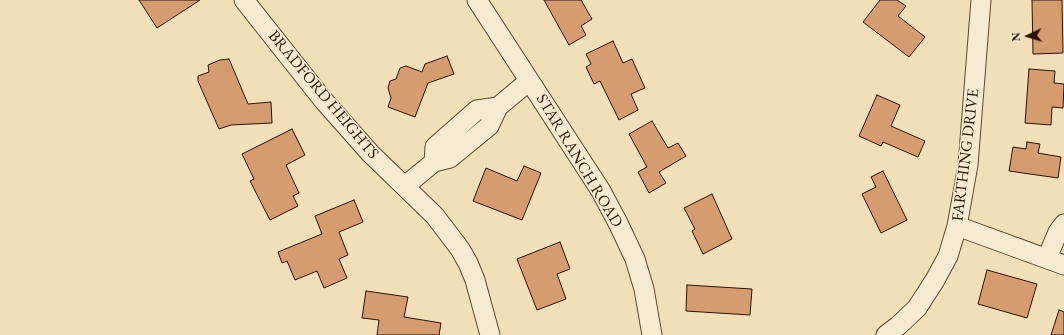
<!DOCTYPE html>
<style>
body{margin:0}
#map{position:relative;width:1064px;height:335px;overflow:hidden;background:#f1dfb7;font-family:"EB Garamond",serif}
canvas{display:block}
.north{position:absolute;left:1008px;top:16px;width:40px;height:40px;-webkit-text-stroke:3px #f6ead0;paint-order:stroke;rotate:266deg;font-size:11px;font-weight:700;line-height:16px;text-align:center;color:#2c1207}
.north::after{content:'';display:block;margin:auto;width:14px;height:18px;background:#2c1207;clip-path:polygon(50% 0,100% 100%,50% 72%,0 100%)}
</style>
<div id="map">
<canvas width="1064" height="335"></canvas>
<div class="north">N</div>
</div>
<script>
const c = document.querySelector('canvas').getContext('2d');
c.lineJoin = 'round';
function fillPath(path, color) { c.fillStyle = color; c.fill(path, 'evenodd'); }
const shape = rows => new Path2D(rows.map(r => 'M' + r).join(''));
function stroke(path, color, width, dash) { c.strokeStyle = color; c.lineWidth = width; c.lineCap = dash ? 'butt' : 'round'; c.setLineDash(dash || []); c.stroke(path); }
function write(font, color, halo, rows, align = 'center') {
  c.font = font + ' "EB Garamond",serif'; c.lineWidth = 3; c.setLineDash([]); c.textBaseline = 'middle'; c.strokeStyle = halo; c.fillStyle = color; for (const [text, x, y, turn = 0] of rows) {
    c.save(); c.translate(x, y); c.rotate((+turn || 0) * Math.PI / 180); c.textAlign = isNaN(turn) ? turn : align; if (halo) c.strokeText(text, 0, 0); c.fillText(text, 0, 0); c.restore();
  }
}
const building = shape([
 [139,0,200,0,157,28,139,0],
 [544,0,581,0,592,19,581,26,586,35,569,45,544,0],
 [880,0,897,0,906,6,898,16,925,37,909,57,863,22,880,0],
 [1032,0,1062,0,1063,53,1033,54,1032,0],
 [613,41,623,63,632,59,645,88,631,94,638,110,619,120,600,81,594,84,586,67,591,64,586,54,613,41],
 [447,56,454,74,428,83,415,117,388,107,391,98,388,88,390,81,396,79,400,68,406,66,422,72,425,64,447,56],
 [229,59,248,104,271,102,272,123,231,125,219,129,198,81,198,76,209,72,208,65,220,60,229,59],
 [1029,69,1055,71,1054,83,1064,84,1063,108,1052,107,1051,125,1025,123,1029,69],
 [877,95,900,105,891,126,925,141,918,157,883,142,881,146,859,136,877,95],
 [652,121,668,148,678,143,686,156,659,172,666,183,649,193,638,172,647,167,629,134,652,121],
 [292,129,305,155,286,165,299,193,293,196,298,206,270,220,250,181,254,179,242,154,292,129],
 [1027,142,1040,144,1038,153,1061,157,1058,178,1009,171,1013,147,1026,149,1027,142],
 [524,166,541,173,522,220,473,201,486,168,517,181,524,166],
 [883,171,907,220,881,233,862,194,876,187,871,177,883,171],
 [712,194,732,239,703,254,692,231,695,229,684,208,712,194],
 [354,200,363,222,339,232,348,255,339,259,347,278,324,288,317,271,295,280,287,261,282,263,278,252,322,234,315,216,354,200],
 [560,242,570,269,557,274,566,299,537,310,517,259,560,242],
 [987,270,1037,284,1027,318,978,304,987,270],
 [687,285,752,289,750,315,686,311,687,285],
 [366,291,408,297,404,317,441,323,439,335,377,335,379,320,362,318,366,291],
 [1059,310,1064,312,1064,335,1051,335,1059,310]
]);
const minor = shape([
 [244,0,324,101,370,153,435,216,460,249,468,263,475,280,490,335],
 [477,0,601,191,618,223,635,259,644,289,652,335],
 [434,162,435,147,477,110,498,107],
 [405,186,434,162,450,158,489,126,498,107,529,81],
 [957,226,1064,265],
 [1047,258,1058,232,1064,224],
 [886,335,898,326,917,308,935,280,948,256,957,226,968,165,981,0]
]);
const streetNames = [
 ["BRADFORD HEIGHTS",323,95,50],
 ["FARTHING DRIVE",966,155,-83],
 ["STAR RANCH ROAD",579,161,59]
];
fillPath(building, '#d59c70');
stroke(building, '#2c1207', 1);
stroke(minor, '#5d4533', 21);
stroke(minor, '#f6ead0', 19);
write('16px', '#2c1207', '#f6ead0', streetNames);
</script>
